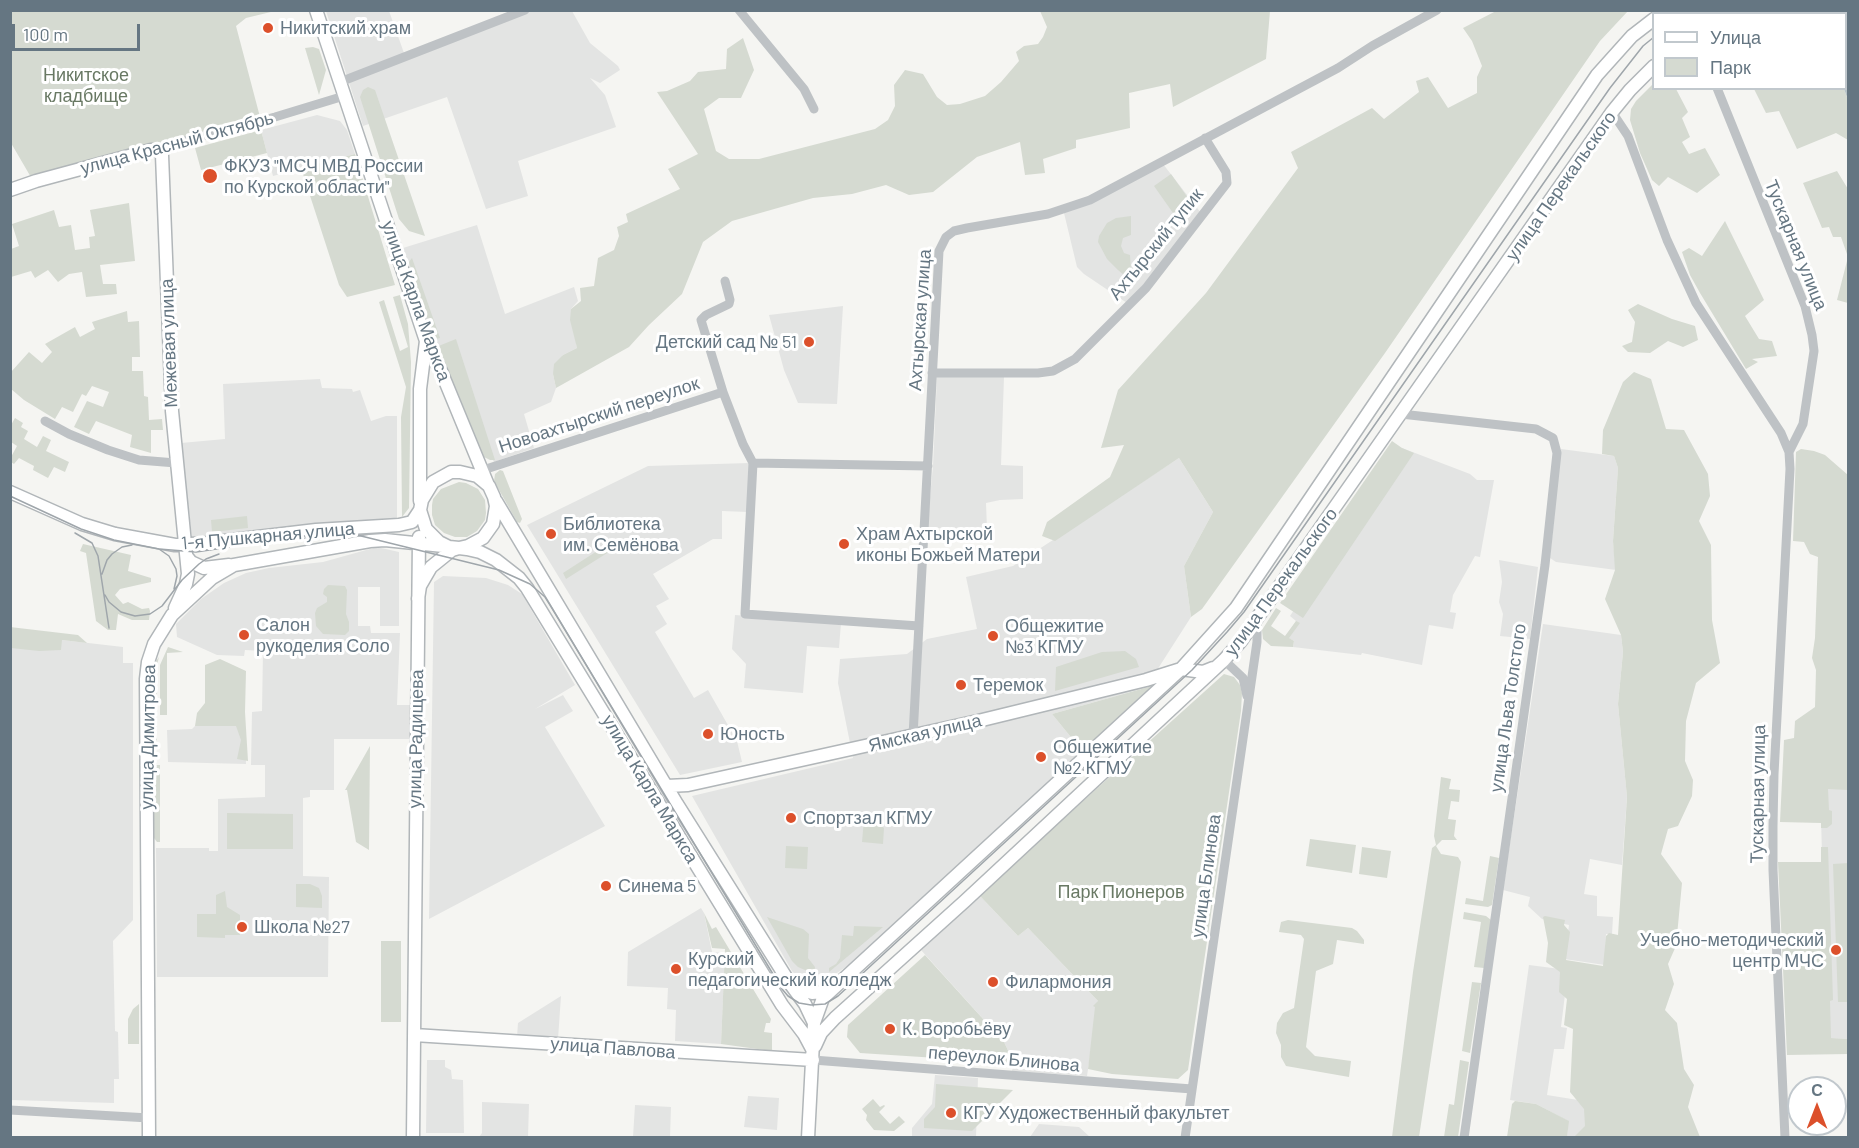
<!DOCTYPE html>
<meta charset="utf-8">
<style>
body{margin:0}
#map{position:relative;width:1859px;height:1148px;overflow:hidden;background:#f5f5f2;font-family:Barlow,sans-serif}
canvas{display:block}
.frame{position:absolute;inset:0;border:12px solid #657682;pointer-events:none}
.legend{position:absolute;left:1652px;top:12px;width:195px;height:78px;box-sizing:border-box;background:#fff;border:2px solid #c1c8cd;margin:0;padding:8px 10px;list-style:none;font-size:18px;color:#657682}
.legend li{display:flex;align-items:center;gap:12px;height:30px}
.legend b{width:30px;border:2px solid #c1c8cd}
.north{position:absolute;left:1787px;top:1076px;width:60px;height:60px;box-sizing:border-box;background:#fff;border:2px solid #c1c8cd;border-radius:50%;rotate:0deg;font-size:16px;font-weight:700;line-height:24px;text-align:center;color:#657682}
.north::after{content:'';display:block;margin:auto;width:21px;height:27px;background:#dc502b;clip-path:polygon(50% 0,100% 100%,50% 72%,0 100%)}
.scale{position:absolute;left:12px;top:24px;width:128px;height:27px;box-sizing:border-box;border:3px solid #657682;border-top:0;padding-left:8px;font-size:18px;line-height:21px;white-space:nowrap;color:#657682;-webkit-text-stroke:4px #fff;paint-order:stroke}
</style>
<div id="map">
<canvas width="1859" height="1148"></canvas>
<div class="frame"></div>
<ul class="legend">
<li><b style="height:8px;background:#fff"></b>Улица</li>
<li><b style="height:16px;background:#d5dad1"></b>Парк</li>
</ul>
<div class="north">С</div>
<div class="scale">100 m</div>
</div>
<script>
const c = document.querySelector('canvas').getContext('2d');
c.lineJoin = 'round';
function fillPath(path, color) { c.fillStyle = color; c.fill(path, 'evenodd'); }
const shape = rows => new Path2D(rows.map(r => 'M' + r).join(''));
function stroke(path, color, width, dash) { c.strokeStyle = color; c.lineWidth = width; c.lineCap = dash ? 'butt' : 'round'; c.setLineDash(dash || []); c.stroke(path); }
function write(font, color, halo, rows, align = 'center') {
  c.font = font + ' Barlow,sans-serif'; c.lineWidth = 6; c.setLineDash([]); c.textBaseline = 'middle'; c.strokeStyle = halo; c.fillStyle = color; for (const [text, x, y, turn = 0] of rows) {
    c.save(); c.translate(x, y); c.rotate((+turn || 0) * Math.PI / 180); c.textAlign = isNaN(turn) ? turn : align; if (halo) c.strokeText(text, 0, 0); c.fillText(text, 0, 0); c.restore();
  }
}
const built = shape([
 [326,11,389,11,404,53,519,11,572,11,590,43,618,66,620,70,600,83,590,78,605,95,616,127,518,161,528,196,486,209,447,97,363,126],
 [317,115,340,121,347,130,355,154,273,176,261,130],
 [1163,164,1201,213,1154,272,1127,303,1084,274,1077,267,1064,213],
 [477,225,505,314,574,287,578,301,571,309,577,348,563,355,553,374,556,388,551,402,524,414,534,448,494,462,436,347,403,248],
 [843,306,837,404,798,403,784,370,769,315],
 [937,376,1004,377,1001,465,1023,466,1023,499,1000,500,986,503,987,529,927,528,933,466],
 [320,379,322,388,352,389,353,392,360,390,371,421,386,416,397,416,397,523,192,538,181,443,225,439,223,384],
 [1402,448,1470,474,1477,480,1494,480,1480,557,1475,556,1453,595,1450,612,1456,613,1453,629,1429,625,1422,665,1362,653,1361,655,1293,647,1294,641,1286,637,1296,621,1290,616],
 [1561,449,1614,456,1618,468,1613,541,1616,570,1556,562,1550,558],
 [1179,458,1213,512,1184,566,1191,617,1159,667,1152,686,1052,714,1083,752,853,962,831,977,812,980,798,977,792,971,692,796,853,758,838,683,840,659,907,654,927,639,977,629,966,577,1013,566],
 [750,463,748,512,722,511,722,539,713,539,653,574,669,599,656,606,667,624,655,632,694,698,708,690,737,741,742,762,680,775,527,525,648,466],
 [377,547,399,552,399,626,380,626,380,587,358,587,358,626,370,626,371,633,400,633,397,705,411,705,411,739,334,739,334,790,310,790,310,797,303,798,303,876,329,877,328,977,157,977,156,848,209,848,209,851,218,851,218,799,265,797,265,765,251,765,252,712,262,711,263,651,245,650,244,656,217,655,177,637,176,624,201,599,224,583,246,573,269,568,323,562],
 [1499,560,1538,567,1530,639,1500,636,1503,614,1499,602,1502,582],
 [443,576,486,578,508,585,522,594,575,685,535,709,563,695,566,700,573,711,545,727,605,826,429,919,434,582],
 [735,615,841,623,839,648,807,646,803,693,744,688,746,664,732,649],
 [1543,624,1621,635,1623,652,1618,704,1627,797,1622,865,1590,859,1584,894,1597,896,1597,916,1613,917,1612,934,1606,934,1605,965,1564,959,1569,925,1542,919,1528,906,1530,897,1503,890],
 [10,634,123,647,123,663,133,663,133,920,113,941,115,1031,118,1032,119,1079,114,1079,114,1103,11,1100],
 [195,726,245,726,246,764,168,762,167,730,192,729],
 [1820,781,1848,783,1848,1039,1827,1038],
 [980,896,1018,936,1028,928,1098,1001,1087,1076,1012,1071,1014,1063,1004,1042,921,950],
 [701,908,704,913,712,952,725,953,721,1044,675,1041,676,1010,667,1009,668,988,627,986,628,952],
 [1529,965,1568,970,1561,1027,1567,1028,1564,1049,1554,1049,1547,1095,1578,1100,1586,1110,1585,1131,1579,1137,1567,1136,1568,1121,1536,1104,1510,1100],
 [561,996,558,1039,517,1037,518,1023],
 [427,1060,445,1060,445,1067,451,1070,452,1079,463,1080,464,1133,426,1133],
 [935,1075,978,1078,976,1137,912,1138,912,1128,932,1104],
 [748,1096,779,1098,777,1130,744,1127],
 [482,1102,529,1104,528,1137,479,1137,482,1133],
 [635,1105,671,1107,670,1137,633,1137],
 [1039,1124,1079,1127,1090,1137,1030,1137]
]);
const green = shape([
 [1498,10,1628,11,1600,41,1385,353,1202,609,1191,617,1184,566,1213,512,1179,458,1055,541,1042,536,1047,522,1110,477,1124,445,1101,448,1118,390,1206,293,1298,168,1291,152,1372,108,1384,119,1419,92,1416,81,1428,77,1448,108,1477,93,1477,77,1482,66,1472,41,1463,28],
 [11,11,275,11,246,18,236,26,260,117,32,179,11,143,11,134,12,133,10,128],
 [1040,11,1270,11,1266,59,1173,107,1170,84,1129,93,1130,128,1076,140,1076,148,1043,159,1045,173,1025,175,1020,142,977,157,933,192,909,195,886,185,852,194,813,198,732,221,703,242,682,294,649,325,629,347,556,388,553,374,554,364,563,355,577,348,570,320,571,309,581,301,580,288,594,286,598,258,614,250,619,236,617,227,628,222,626,214,680,189,668,169,698,154,657,92,667,91,690,81,698,72,726,69,727,49,743,38,754,70,741,98,719,98,704,109,716,151,729,159,759,159,875,129,888,120,895,106,894,85,905,70,923,74,937,97,947,105,960,104,985,96,1001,82,1019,61,1016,52,1024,46,1038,44,1043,37,1047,27],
 [313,47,319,49,326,70,319,95,305,48],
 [1653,84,1654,88,1676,89,1688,112,1682,118,1690,137,1682,142,1689,154,1705,148,1720,175,1697,193,1668,177,1659,186,1652,180,1640,153,1630,120,1631,109,1636,101],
 [368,87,375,90,425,236,409,231,399,219,360,97,363,90],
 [1754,89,1844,89,1848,100,1848,140,1836,133,1797,149,1779,111,1766,113],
 [261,130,267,153,201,170,195,148],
 [355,154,395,285,347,297,339,285,301,168],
 [1837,171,1848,189,1848,303,1837,300,1848,257,1841,237,1833,237,1829,227,1822,228,1803,183],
 [1171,174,1195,208,1178,220,1154,186],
 [129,203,135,261,100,265,103,284,116,284,117,294,86,297,82,272,69,274,58,282,48,270,35,278,31,271,11,277,11,249,19,246,12,224,54,210,59,227,71,225,75,250,90,248,89,237,95,236,90,210],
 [1131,216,1131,235,1123,238,1121,246,1124,253,1130,255,1131,270,1136,271,1133,277,1125,276,1118,270,1107,259,1098,242,1099,236,1107,223,1116,218],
 [1725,221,1764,300,1745,316,1759,339,1772,341,1777,356,1752,359,1758,362,1746,369,1700,293,1690,275,1682,252,1689,248,1702,256],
 [412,258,440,338,436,339,433,336,409,262],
 [400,295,408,324,411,362,409,508,402,517,401,417,406,387,379,302,384,300,400,351,408,347,393,297],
 [1638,304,1672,319,1695,326,1698,340,1683,347,1668,341,1650,353,1628,352,1622,346,1632,342,1635,322,1628,310],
 [127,311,128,322,139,321,140,357,132,357,132,371,143,371,144,396,148,397,149,420,162,419,163,430,151,430,151,453,130,447,132,435,96,421,89,434,74,427,87,401,103,407,109,392,92,386,86,396,82,394,73,412,62,407,55,419,24,400,11,389,11,372,29,352,42,363,52,352,45,344,75,327,80,337,95,329,92,322],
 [456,339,476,401,495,460,490,460,484,457,447,377,436,347],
 [1634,372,1651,379,1666,429,1684,430,1708,474,1710,496,1699,521,1711,545,1712,620,1720,663,1696,683,1686,721,1685,761,1693,780,1692,796,1678,826,1668,829,1661,854,1682,883,1676,946,1668,964,1674,984,1665,1010,1677,1023,1684,1069,1694,1085,1688,1107,1700,1137,1574,1137,1585,1126,1584,1109,1570,1092,1573,1029,1564,1025,1567,999,1559,992,1560,972,1546,962,1548,943,1543,917,1545,916,1565,920,1564,925,1570,932,1566,960,1603,966,1606,936,1609,933,1618,935,1627,797,1618,704,1623,652,1621,635,1605,599,1615,570,1613,541,1618,468,1614,456,1602,454,1603,430,1623,382],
 [15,418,23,423,21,427,28,431,24,439,37,447,43,436,51,440,46,451,69,462,65,472,54,467,48,478,33,470,34,466,19,458,14,464,11,462,11,457,17,446,11,442,11,425],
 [1392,441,1402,448,1414,453,1303,618,1280,603],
 [1801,449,1814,451,1825,455,1848,475,1848,790,1828,789,1829,810,1832,811,1832,824,1827,828,1821,828,1821,823,1780,822,1784,740,1794,738,1795,721,1815,707,1816,670,1812,658,1815,638,1818,557,1810,554,1804,542,1793,541,1796,452],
 [500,470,503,471,522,519,520,523,517,522,494,481,495,474],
 [459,482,466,483,478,489,485,500,486,513,485,520,477,531,467,537,455,537,444,533,435,525,432,515,432,505,433,499,441,489],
 [247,516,248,528,212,532,211,520],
 [83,544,131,555,128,571,151,578,151,582,120,589,115,595,123,604,128,602,142,609,149,608,150,611,149,620,132,620,118,614,116,630,108,630,96,621,86,553,80,551],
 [608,544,612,550,566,579,563,573],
 [328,585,345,586,347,590,346,614,349,622,349,631,345,635,323,634,316,626,315,613,317,608,327,602,327,597,323,594,324,589],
 [1276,608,1281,611,1271,626,1285,636,1296,621,1300,623,1289,638,1294,641,1293,647,1271,646,1263,639,1262,630],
 [10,627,78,635,87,643,62,640,61,650,39,651,11,648],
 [168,647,183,652,167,653,167,715,160,715,160,665],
 [1125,651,1136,659,1139,667,1055,691,1056,667,1102,652],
 [159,657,157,665,157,756,153,751,153,674,154,664],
 [220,659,246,671,245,712,248,761,237,759,241,740,236,726,195,726,197,713,205,703,205,665],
 [1224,674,1234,677,1240,685,1242,693,1241,711,1188,1070,1178,1079,1112,1074,1088,1069,1095,1007,1093,1006,1098,1001,1028,928,1018,936,980,896,982,892],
 [1152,686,1083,752,1052,714],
 [370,746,369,850,356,842,347,790,345,790],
 [153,765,160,765,160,842,157,842,154,838],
 [1441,777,1451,779,1449,789,1460,790,1459,802,1451,801,1448,819,1456,820,1454,836,1457,840,1442,840,1436,846,1441,854,1458,857,1461,862,1419,1137,1392,1137,1413,972,1432,848,1436,845,1434,836],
 [227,813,293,814,293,849,227,849],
 [864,819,874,820,884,828,883,844,862,842],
 [1310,839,1356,845,1352,873,1306,866],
 [786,846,808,847,807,869,785,868],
 [1362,847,1391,851,1387,878,1359,874],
 [1821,847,1828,847,1833,1000,1830,1001,1831,1038,1848,1039,1848,1054,1787,1055,1778,862,1821,862],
 [1490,856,1499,858,1492,905,1488,907,1465,904,1466,898,1483,901],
 [1848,863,1848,1002,1838,1002,1833,864],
 [296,884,310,884,319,888,322,896,322,908,296,907],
 [225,891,227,907,240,915,240,935,225,935,225,938,197,937,197,914,216,914,216,895],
 [1464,912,1486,916,1491,920,1484,968,1474,967,1481,922,1463,919],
 [704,913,712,929,716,927,771,1019,770,1023,766,1023,764,1032,772,1033,772,1051,721,1044,725,949,712,948],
 [767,917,803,929,809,934,808,958,815,967,814,974,798,967,792,961],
 [1288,920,1352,928,1357,931,1364,940,1364,944,1337,940,1333,964,1316,971,1306,1047,1315,1056,1351,1061,1349,1077,1286,1066,1281,1057,1281,1045,1276,1033,1277,1023,1283,1013,1294,1008,1304,939,1301,935,1279,932,1281,922],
 [854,926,883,927,829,972,829,968,836,964,840,958,842,935,853,936],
 [381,941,401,941,401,1022,381,1022],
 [925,955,1004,1042,1014,1063,860,1053,847,1037,848,1025],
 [1472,982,1481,983,1470,1053,1462,1051],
 [139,1004,139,1044,128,1044,128,1019,133,1009],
 [1460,1060,1469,1062,1458,1137,1444,1137,1449,1104,1454,1105],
 [936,1084,1013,1090,972,1131,924,1128,924,1119,935,1107],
 [873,1099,880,1107,884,1105,885,1106,879,1112,890,1124,899,1116,905,1122,894,1131,874,1130,866,1120,867,1115,862,1109],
 [1515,1101,1536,1104,1569,1121,1567,1137,1507,1137,1512,1104]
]);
const water = shape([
 [1810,11,1848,11,1848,100,1844,89,1846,88,1846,14,1811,13]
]);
const minor = shape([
 [739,10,804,89,814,109],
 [1762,10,1763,14],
 [340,82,525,10],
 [1717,88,1805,306,1812,335,1814,351,1803,424,1789,452],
 [1612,112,1628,136,1667,240,1696,303,1781,433,1789,452,1790,469,1774,774,1773,826,1773,870,1785,1138],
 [153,149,275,117,344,96],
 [725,281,730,300,729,304,706,315,701,320,723,392,743,444,753,463,928,466],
 [932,373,1038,373,1053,371,1075,359,1146,288,1227,183,1226,172,1205,138],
 [1401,414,1536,429,1553,438,1557,453,1545,565,1464,1138],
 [45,421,69,434,108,450,139,460,176,463],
 [753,463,745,614,919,626],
 [483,470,723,392],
 [1224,660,1243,678,1247,696],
 [913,736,939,251,946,237,954,231,967,228,1048,214,1090,200,1338,68,1372,46,1437,10],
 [813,1060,1192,1089],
 [10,1110,149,1118],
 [1185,1138,1257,642,1257,620]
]);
const major = shape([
 [316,10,426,341,441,371,488,485],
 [1662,14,1667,10],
 [1742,14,1748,10],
 [10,190,36,181,151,150,158,150,162,155,172,411,188,574,186,584,175,608],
 [10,492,82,524,115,534,175,545,207,543,316,530,399,525,412,522,420,510],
 [420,501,420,389,426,341],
 [496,501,677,804,789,982,805,1004,814,1023],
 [187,557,191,562,204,568,229,565],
 [418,599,420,586,431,567,452,550,459,548,468,546,483,538,493,524,496,506,494,497,489,486,477,476,460,472,451,472,433,482,422,500,420,510,426,529,439,542,449,547,459,548,467,549,480,552,496,560,519,578,527,588,782,1005,804,1034,812,1049],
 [667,786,688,785,978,721,1146,680,1181,669,1203,672,1213,668],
 [791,984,812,993,823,992,831,989],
 [414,1035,813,1060],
 [815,1046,821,1033,835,1018,965,901,1224,660,1241,641,1612,112,1630,90,1654,66],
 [149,1138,146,679,148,662,154,644,172,615,212,578,234,565,370,541,385,540,443,546],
 [413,1138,419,537],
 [808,1138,814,1023,823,998,1181,669,1236,608,1597,75,1632,36,1654,19]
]);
const tram = shape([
 [1687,14,1692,10],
 [1699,14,1706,10],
 [10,496,81,529,114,540,159,549,196,552,325,533,353,534,499,570,530,584,545,597,550,605,782,989,788,996,799,1003,811,1005,825,1004,838,996,1192,670,1227,632,1244,612,1610,88,1643,46,1654,37],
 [75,533,92,543,98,556,109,628],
 [159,549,169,556,176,569,177,576,174,589],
 [102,574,107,560,112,554,122,547,132,545],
 [105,595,109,602,121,612,135,616,150,614,162,606,182,580,199,564,206,559,219,554]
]);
const markers = [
 [268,28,6,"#dc502b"],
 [210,176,8,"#dc502b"],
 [809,342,6,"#dc502b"],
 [551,534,6,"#dc502b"],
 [844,544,6,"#dc502b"],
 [244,635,6,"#dc502b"],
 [993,636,6,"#dc502b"],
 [961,685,6,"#dc502b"],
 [708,734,6,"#dc502b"],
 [1041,757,6,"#dc502b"],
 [791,818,6,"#dc502b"],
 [606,886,6,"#dc502b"],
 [242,927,6,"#dc502b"],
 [1836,950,6,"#dc502b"],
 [676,969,6,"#dc502b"],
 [993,982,6,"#dc502b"],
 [890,1029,6,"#dc502b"],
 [951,1113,6,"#dc502b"]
];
const poiNames = [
 ["Никитский храм",280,28],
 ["ФКУЗ \"МСЧ МВД России",224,166],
 ["по Курской области\"",224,187],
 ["Детский сад № 51",797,342,"right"],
 ["Библиотека",563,524],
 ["им. Семёнова",563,545],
 ["Храм Ахтырской",856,534],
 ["иконы Божьей Матери",856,555],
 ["Салон",256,625],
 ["рукоделия Соло",256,646],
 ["Общежитие",1005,626],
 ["№3 КГМУ",1005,647],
 ["Теремок",973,685],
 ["Юность",720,734],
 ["Общежитие",1053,747],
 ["№2 КГМУ",1053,768],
 ["Спортзал КГМУ",803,818],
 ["Синема 5",618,886],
 ["Школа №27",254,927],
 ["Учебно-методический",1824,940,"right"],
 ["центр МЧС",1824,961,"right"],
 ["Курский",688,959],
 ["педагогический колледж",688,980],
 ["Филармония",1005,982],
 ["К. Воробьёву",902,1029],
 ["КГУ Художественный факультет",963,1113]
];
const parkNames = [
 ["Никитское",86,75],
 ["кладбище",86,96],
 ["Парк Пионеров",1121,892]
];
const streetNames = [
 ["улица Красный Октябрь",177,143,-15],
 ["улица Перекальского",1561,186,-55],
 ["Ахтырский тупик",1156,244,-51],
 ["Тускарная улица",1796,245,68],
 ["улица Карла Маркса",416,301,70],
 ["Ахтырская улица",920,320,-86],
 ["Межевая улица",169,343,-92],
 ["Новоахтырский переулок",599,415,-18],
 ["1-я Пушкарная улица",268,536,-5],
 ["улица Перекальского",1281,582,-54],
 ["улица Льва Толстого",1508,708,-82],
 ["Ямская улица",925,733,-13],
 ["улица Димитрова",148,737,-89],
 ["улица Радищева",416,739,-89],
 ["улица Карла Маркса",650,789,59],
 ["Тускарная улица",1758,794,-89],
 ["улица Блинова",1206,876,-82],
 ["улица Павлова",613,1048,4],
 ["переулок Блинова",1004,1059,5]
];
fillPath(built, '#e3e4e3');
fillPath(green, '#d5dad1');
fillPath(water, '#b7c3c7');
stroke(major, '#b1b6b9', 15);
stroke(minor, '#bec2c5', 9);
stroke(major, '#fff', 12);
stroke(tram, '#9fa6ab', 1.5);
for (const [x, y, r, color] of markers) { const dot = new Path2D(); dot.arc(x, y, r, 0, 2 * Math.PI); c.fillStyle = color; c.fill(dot); stroke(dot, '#fff', 2); }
write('18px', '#657682', '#fff', poiNames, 'left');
write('18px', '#697964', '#fff', parkNames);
write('18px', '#657682', '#fff', streetNames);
</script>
